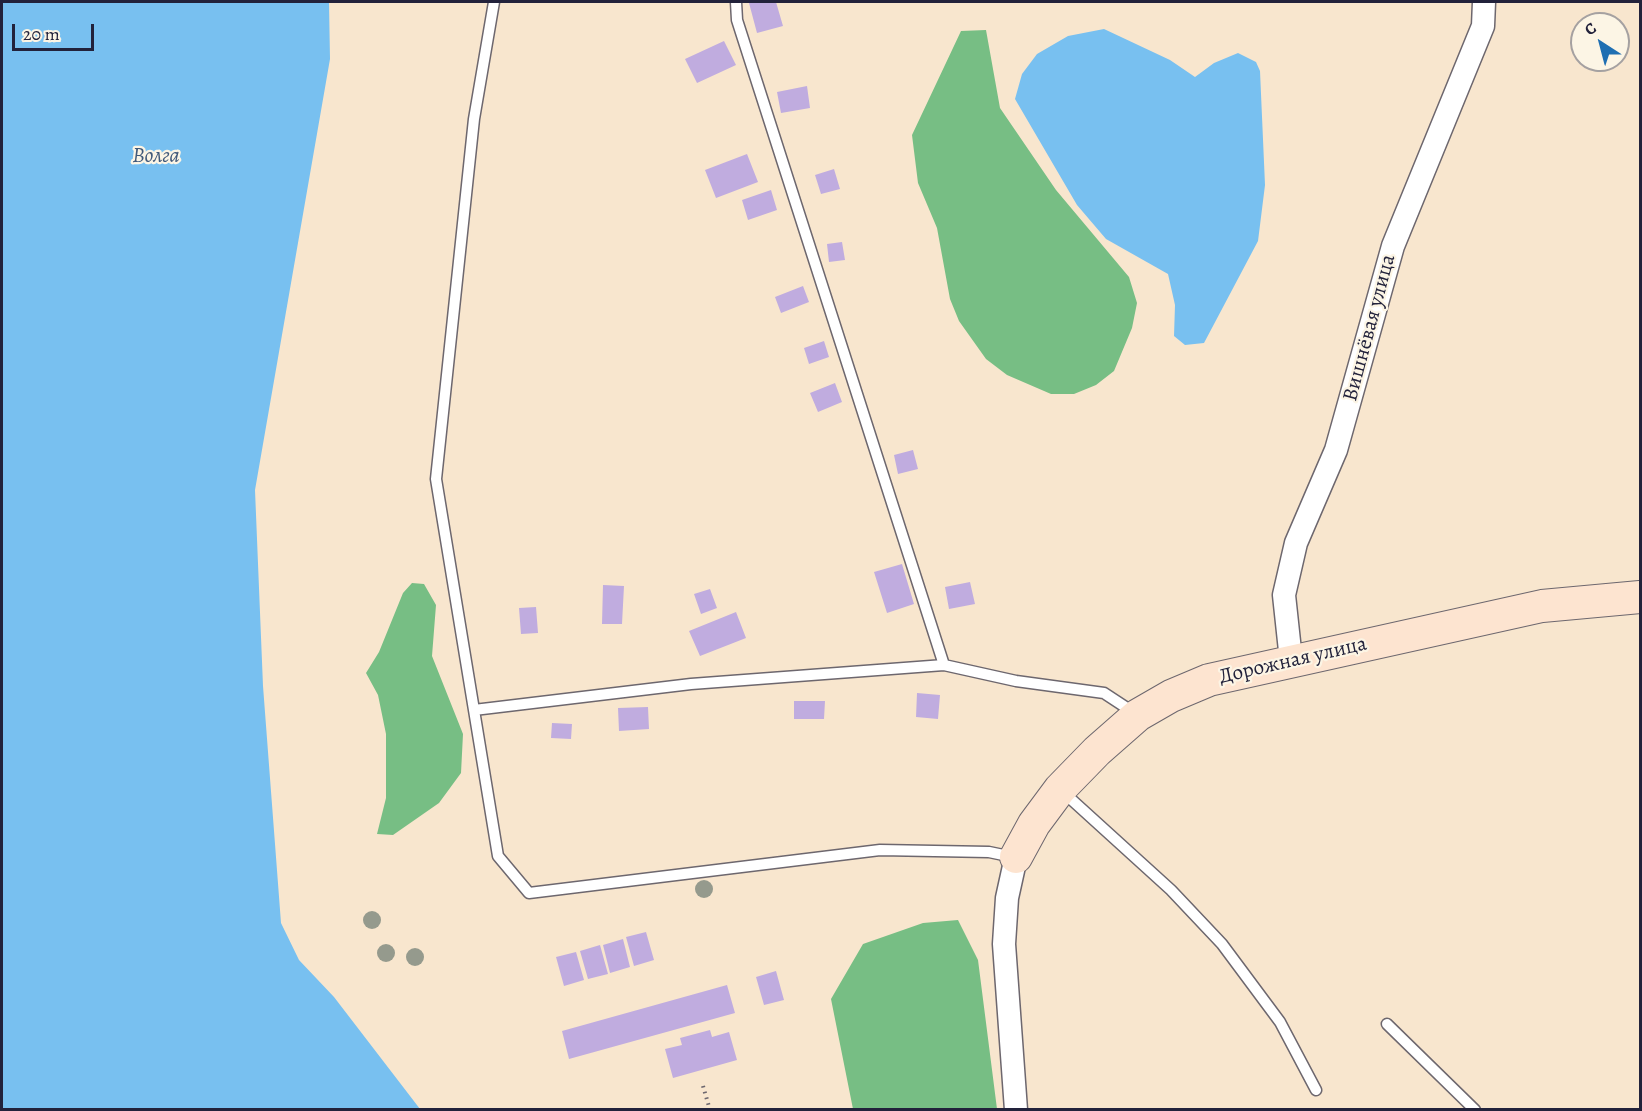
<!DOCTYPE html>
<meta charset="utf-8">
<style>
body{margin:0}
#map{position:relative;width:1642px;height:1111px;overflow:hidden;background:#f8e6ce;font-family:Alegreya,serif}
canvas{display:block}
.frame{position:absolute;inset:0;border:3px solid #22223b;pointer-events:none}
.north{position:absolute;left:1570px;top:12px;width:60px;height:60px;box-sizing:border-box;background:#fcf5e5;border:2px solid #a5a1a1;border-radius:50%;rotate:324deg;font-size:16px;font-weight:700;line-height:24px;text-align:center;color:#22223b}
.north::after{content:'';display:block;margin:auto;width:21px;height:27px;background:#1f6fb2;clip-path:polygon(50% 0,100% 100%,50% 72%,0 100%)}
.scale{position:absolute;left:12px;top:24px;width:82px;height:27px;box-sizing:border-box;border:3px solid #22223b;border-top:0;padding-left:8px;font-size:18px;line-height:21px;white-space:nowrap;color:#22223b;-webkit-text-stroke:4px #fcf5e5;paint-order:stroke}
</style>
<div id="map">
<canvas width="1642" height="1111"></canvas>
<div class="frame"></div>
<div class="north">С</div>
<div class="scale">20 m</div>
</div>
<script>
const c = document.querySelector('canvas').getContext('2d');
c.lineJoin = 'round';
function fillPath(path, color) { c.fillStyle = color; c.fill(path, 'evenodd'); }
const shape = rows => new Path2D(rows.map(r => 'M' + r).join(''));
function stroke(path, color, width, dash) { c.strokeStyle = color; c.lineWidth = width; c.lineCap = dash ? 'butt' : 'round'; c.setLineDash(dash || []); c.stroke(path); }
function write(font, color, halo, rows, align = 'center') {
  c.font = font + ' Alegreya,serif'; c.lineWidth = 4.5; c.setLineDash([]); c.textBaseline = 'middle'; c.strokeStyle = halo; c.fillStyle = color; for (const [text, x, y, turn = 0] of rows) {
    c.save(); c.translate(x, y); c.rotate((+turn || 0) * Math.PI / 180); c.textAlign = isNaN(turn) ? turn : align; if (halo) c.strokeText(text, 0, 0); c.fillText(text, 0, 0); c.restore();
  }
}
const forest = shape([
 [986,30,1000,108,1056,190,1129,277,1137,303,1132,328,1114,371,1096,385,1074,394,1051,394,1007,375,986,359,959,321,950,299,937,228,918,183,912,135,961,31],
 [412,583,424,584,436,605,432,656,463,734,461,773,439,803,393,835,377,834,386,798,386,734,378,695,366,673,379,652,403,593],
 [958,920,978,960,997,1109,853,1109,831,999,863,944,923,923]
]);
const water = shape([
 [2,2,329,2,330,59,255,490,263,686,281,923,299,960,334,997,420,1109,2,1109],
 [1104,29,1170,60,1195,77,1214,63,1238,53,1256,62,1260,71,1265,185,1258,241,1204,343,1185,345,1174,336,1175,305,1168,274,1106,239,1077,205,1015,99,1022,74,1037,54,1068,36]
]);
const building = shape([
 [755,2,776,2,783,26,757,33,749,3],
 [724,41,736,65,697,83,685,59],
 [807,86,810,108,781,113,777,92],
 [747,154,758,182,716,198,705,170],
 [834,169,840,189,821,194,815,175],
 [771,190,777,210,748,220,742,200],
 [842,242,845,260,829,262,827,244],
 [803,286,809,302,781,313,775,297],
 [824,341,829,357,809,364,804,348],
 [835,383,842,402,818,412,810,393],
 [913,450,918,469,898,474,894,455],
 [902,564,914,604,887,613,874,572],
 [970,582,975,604,949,609,945,587],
 [603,585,624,586,622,624,602,624],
 [710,589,717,608,701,614,694,594],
 [536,607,538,633,521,634,519,608],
 [736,612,746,638,700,656,689,631],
 [917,693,940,695,938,719,916,717],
 [794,701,825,701,824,719,794,719],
 [648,707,649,729,619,731,618,708],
 [552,723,572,724,571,739,551,738],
 [646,932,654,960,634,966,626,937],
 [623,939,630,967,610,973,603,945],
 [600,945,608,974,588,979,580,951],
 [576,952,584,980,564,986,556,957],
 [776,971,784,1000,764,1005,756,977],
 [727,985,735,1013,569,1059,562,1031],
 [710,1030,712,1037,729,1032,737,1060,673,1078,665,1049,682,1045,680,1038]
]);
const path = shape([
 [703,1086,710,1110]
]);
const lane = shape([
 [494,2,474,119,436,479,498,856,529,893,880,850,989,852,1013,857],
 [736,2,737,20,944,665,1016,681,1104,693,1136,714],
 [474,710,691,684,944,665],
 [1062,791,1171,890,1222,944,1280,1022,1316,1090],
 [1387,1024,1475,1110]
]);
const street = shape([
 [1291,660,1284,595,1296,543,1336,450,1393,246,1483,26,1484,2],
 [1016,1110,1004,944,1007,898,1016,857]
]);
const secondary = shape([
 [1016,857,1034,824,1060,789,1097,751,1138,715,1171,696,1209,680,1542,606,1640,597]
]);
const trees = [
 [704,889],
 [372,920],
 [386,953],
 [415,957]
];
const streetNames = [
 ["Вишнёвая улица",1370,328,-75],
 ["Дорожная улица",1293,661,-13]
];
const waterNames = [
 ["Волга",156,157]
];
fillPath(forest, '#77be84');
fillPath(water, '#78c0f0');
fillPath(building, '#c0acdf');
stroke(lane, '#6d676e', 13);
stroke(street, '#6d676e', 25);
stroke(secondary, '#6d676e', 34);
stroke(path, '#6d676e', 4, [1.5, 4.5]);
stroke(lane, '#fff', 10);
stroke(street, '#fff', 22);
stroke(secondary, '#fde4d0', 32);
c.fillStyle = '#959a8d';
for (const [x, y] of trees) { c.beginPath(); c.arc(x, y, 9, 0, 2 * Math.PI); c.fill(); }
write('21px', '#22223b', '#fcf5e5', streetNames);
write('italic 22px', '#40597a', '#fcf5e5', waterNames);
</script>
